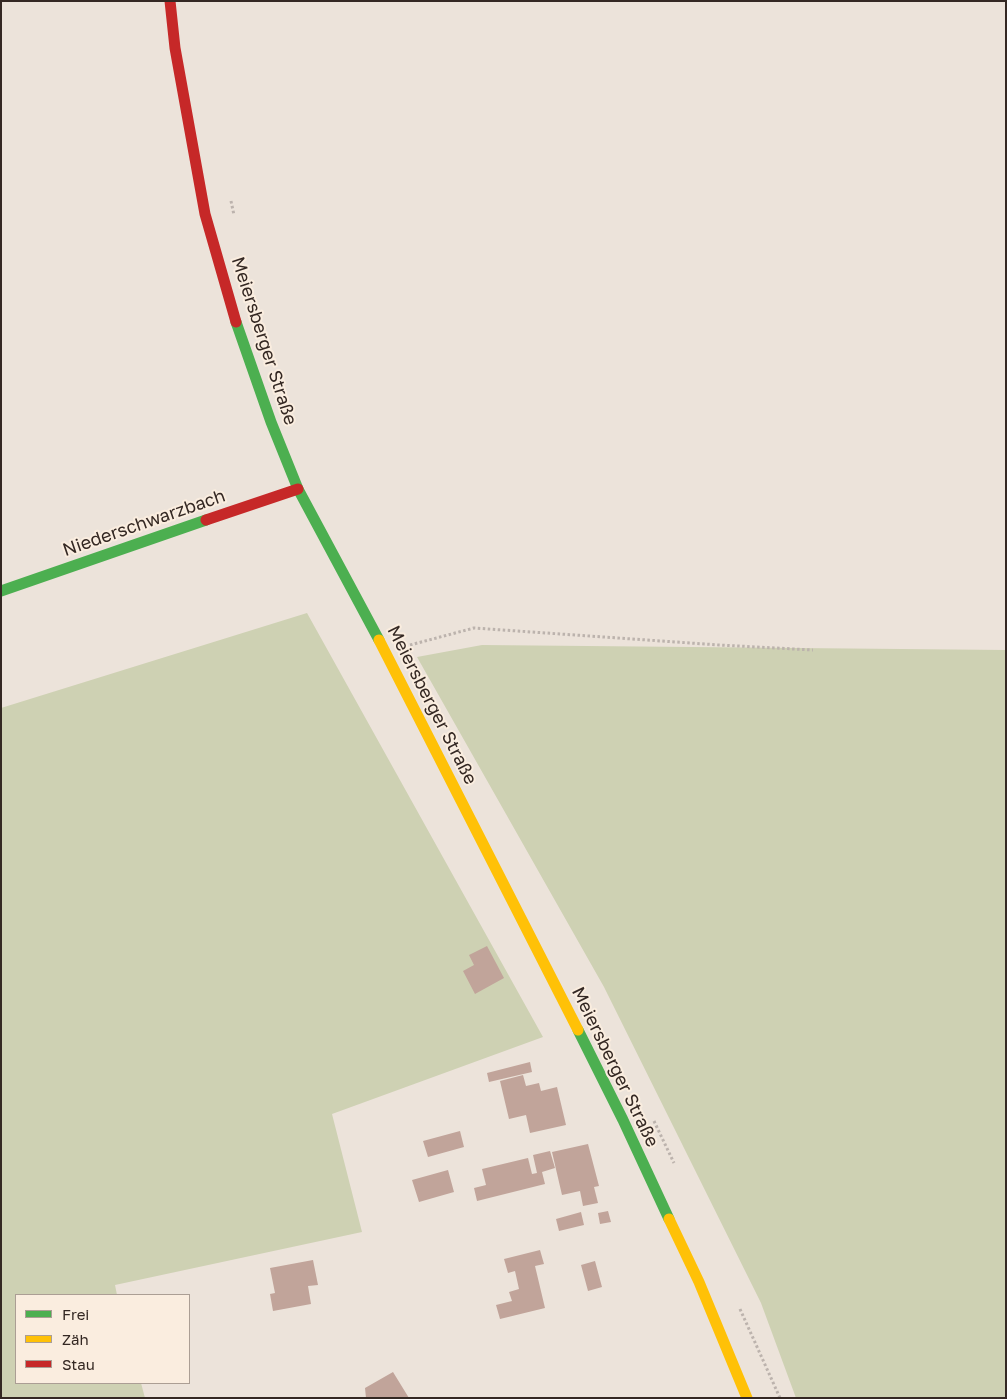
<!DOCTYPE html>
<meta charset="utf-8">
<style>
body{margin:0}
#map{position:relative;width:1007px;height:1399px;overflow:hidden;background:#ece3da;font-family:"Golos Text",sans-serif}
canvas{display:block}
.frame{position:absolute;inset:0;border:2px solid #342823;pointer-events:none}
.legend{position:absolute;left:15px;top:1294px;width:175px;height:90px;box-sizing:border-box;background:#faeddf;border:1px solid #ab9e94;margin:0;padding:6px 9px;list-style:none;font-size:15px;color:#342823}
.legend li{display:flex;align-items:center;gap:10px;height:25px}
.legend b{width:25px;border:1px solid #ab9e94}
</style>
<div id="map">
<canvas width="1007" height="1399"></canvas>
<div class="frame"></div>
<ul class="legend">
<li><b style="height:6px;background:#4caf50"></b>Frei</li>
<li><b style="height:6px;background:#ffc107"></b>Zäh</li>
<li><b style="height:6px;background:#c62828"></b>Stau</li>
</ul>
</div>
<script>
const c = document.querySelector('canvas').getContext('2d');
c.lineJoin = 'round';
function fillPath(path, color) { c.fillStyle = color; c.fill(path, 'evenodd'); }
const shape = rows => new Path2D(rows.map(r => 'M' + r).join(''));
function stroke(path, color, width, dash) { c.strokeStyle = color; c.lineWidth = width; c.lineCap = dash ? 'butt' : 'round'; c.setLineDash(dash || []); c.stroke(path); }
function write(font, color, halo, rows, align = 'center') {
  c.font = font + ' "Golos Text",sans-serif'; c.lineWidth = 4; c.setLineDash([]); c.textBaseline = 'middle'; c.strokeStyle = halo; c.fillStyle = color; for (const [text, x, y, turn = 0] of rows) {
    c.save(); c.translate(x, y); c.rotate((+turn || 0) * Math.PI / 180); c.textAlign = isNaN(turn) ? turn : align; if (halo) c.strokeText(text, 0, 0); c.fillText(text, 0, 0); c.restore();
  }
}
const green = shape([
 [307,613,543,1037,332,1114,362,1232,115,1285,117,1295,16,1295,16,1383,141,1383,145,1398,1,1398,1,708],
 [482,645,1006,650,1006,1398,796,1398,761,1303,604,987,417,657]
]);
const building = shape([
 [487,946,504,978,475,994,463,971,474,965,469,955],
 [530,1062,532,1072,489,1082,487,1073],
 [523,1075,526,1086,539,1083,541,1091,557,1087,566,1125,530,1133,526,1115,509,1119,500,1081],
 [460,1131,464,1147,428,1157,423,1141],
 [588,1144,599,1186,594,1187,598,1203,583,1206,580,1191,562,1195,552,1152],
 [550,1151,555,1168,542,1172,545,1184,477,1201,474,1188,486,1185,482,1169,528,1158,532,1174,537,1173,533,1155],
 [448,1170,454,1192,419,1202,412,1180],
 [608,1211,611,1222,600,1224,598,1213],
 [581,1212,584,1225,559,1231,556,1219],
 [540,1250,544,1264,535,1266,545,1308,500,1319,496,1305,512,1301,509,1292,519,1289,515,1271,508,1273,504,1259],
 [313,1260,318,1285,308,1286,311,1304,273,1311,270,1294,275,1293,270,1268],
 [595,1261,602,1287,588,1291,581,1265],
 [393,1372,409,1398,366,1398,365,1388]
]);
const path = shape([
 [231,201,234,215],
 [410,645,474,628,719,645,813,650],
 [654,1121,674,1163],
 [740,1309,780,1398]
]);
const fast = shape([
 [236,322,271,422,298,489,379,640],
 [1,591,206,520],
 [578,1030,623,1120,669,1219]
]);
const slow = shape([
 [379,640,578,1030],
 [669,1219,699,1282,747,1398]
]);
const jam = shape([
 [170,1,175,48,205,214,236,322],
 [206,520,298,489]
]);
const streetNames = [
 ["Meiersberger Straße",264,341,72],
 ["Niederschwarzbach",144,523,-19],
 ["Meiersberger Straße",432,705,63],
 ["Meiersberger Straße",615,1067,64]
];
fillPath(green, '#ced1b3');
fillPath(building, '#c1a49a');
stroke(path, '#bcb3ad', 3, [2.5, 2.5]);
stroke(fast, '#4caf50', 11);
stroke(slow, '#ffc107', 11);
stroke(jam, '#c62828', 11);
write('18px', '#342823', '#faeddf', streetNames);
</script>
